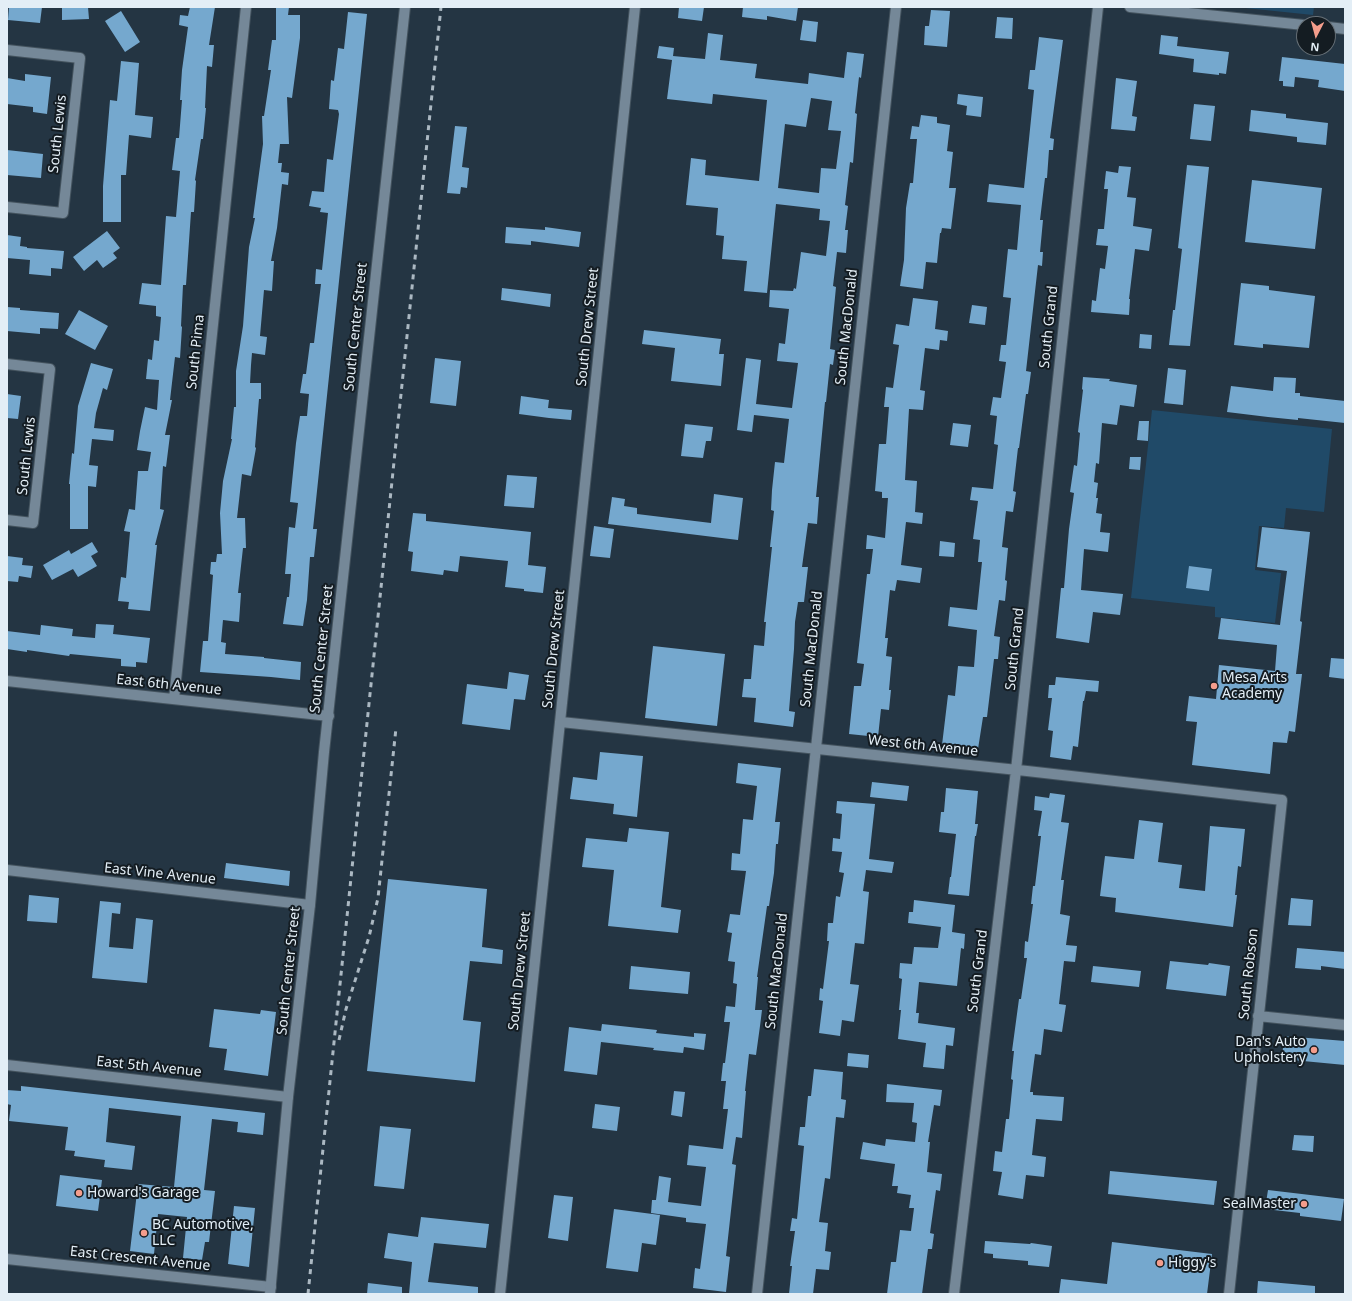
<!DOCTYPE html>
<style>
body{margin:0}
#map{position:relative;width:1352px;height:1301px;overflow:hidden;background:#243543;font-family:"Noto Sans",sans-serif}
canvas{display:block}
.frame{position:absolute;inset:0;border:8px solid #e3eef6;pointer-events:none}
.north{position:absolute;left:1296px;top:16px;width:40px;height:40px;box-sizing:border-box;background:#141c22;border:1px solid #677077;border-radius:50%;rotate:186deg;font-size:11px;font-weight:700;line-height:16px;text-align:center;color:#e3eef6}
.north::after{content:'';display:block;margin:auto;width:14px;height:18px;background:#f49d8c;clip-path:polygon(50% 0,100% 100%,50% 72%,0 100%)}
</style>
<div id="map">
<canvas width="1352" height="1301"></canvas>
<div class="frame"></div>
<div class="north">N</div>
</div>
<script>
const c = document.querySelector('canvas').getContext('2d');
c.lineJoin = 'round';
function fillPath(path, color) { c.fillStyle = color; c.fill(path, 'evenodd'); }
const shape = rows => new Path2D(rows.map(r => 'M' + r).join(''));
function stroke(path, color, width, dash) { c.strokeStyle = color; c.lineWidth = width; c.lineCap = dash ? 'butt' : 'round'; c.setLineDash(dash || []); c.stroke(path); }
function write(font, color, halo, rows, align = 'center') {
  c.font = font + ' "Noto Sans",sans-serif'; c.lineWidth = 4; c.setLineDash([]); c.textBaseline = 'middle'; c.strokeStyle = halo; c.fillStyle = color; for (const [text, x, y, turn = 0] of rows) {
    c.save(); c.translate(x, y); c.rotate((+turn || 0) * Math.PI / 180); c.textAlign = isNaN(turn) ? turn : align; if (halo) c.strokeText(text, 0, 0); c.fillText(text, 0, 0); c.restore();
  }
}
const green = shape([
 [1236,7,1314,7,1313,15],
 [1152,410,1332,429,1324,512,1286,508,1284,528,1259,526,1255,570,1281,573,1275,623,1215,617,1215,607,1131,598]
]);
const building = shape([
 [9,7,42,7,40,23,8,20],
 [62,7,88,7,89,19,62,20],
 [190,7,215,7,209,45,214,45,212,67,207,66,205,108,206,108,203,139,201,139,195,180,196,181,194,212,191,212,186,285,183,285,181,326,182,327,180,358,175,357,170,400,172,400,165,435,170,435,166,467,163,466,160,509,164,510,155,545,157,545,150,611,128,609,129,602,118,601,121,577,126,578,130,532,124,531,129,509,135,510,138,471,148,471,151,452,137,450,140,431,145,407,157,410,159,380,146,379,148,359,152,360,154,340,159,341,161,317,156,316,156,306,139,304,142,283,161,285,166,216,176,217,180,171,172,170,176,138,179,138,182,100,180,100,182,70,188,27,179,25,180,15,188,16],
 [276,7,289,7,288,15,300,15,300,38,292,98,287,97,289,144,280,144,278,163,282,163,281,172,289,173,288,185,282,184,277,228,271,261,274,261,272,291,264,290,260,336,267,337,265,355,252,353,251,365,250,383,261,383,261,399,259,399,255,447,256,448,251,476,242,474,237,518,245,518,246,548,243,548,238,593,241,593,239,622,223,620,221,642,226,643,225,654,264,657,264,658,301,662,300,680,271,677,200,672,203,641,208,641,213,575,210,574,211,562,216,562,217,554,222,554,220,513,223,481,232,439,231,439,234,407,236,407,236,371,243,326,249,247,255,218,253,218,263,144,262,116,264,116,271,70,268,70,272,40,276,40],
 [679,7,704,7,702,21,678,18],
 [743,7,798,7,796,21,767,16,767,20,742,17],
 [931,10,950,11,947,47,924,45,925,26,929,26],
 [121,11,140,42,125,52,105,21],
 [348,12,367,14,313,529,317,529,314,557,310,557,307,600,303,626,283,624,287,597,289,597,291,574,285,574,289,527,295,528,298,503,290,502,296,443,300,416,307,416,309,394,300,393,303,374,306,374,310,343,314,343,321,284,315,284,316,269,322,270,328,213,320,212,321,208,309,206,312,191,324,192,327,159,333,160,339,114,338,110,329,109,331,80,334,81,338,48,344,49],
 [997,17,1013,18,1012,39,995,38],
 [803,20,818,22,816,42,800,40],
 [708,33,723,35,720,60,757,64,755,78,808,84,809,73,844,78,847,52,864,54,861,78,859,77,855,113,857,114,853,163,850,162,845,205,848,206,845,230,848,230,846,253,837,252,833,286,836,287,830,349,835,350,833,365,830,364,826,402,825,402,816,497,819,497,817,524,808,523,802,567,808,567,804,602,798,602,795,622,794,649,789,711,795,712,793,727,754,722,756,698,742,697,744,679,751,679,754,645,764,646,766,622,764,622,772,547,770,547,774,511,771,510,772,490,775,462,784,463,789,419,754,415,752,432,737,430,746,358,761,360,756,404,792,408,798,363,777,361,779,343,785,344,789,309,769,307,770,290,793,291,794,288,796,289,801,252,826,256,830,221,819,220,820,209,776,204,767,293,744,291,747,261,722,259,724,236,716,235,718,208,686,205,691,158,706,160,705,175,759,181,767,100,713,94,712,104,667,99,672,60,657,58,659,46,674,48,673,56,705,59],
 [811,98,832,101,828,130,841,131,836,169,821,168,819,193,778,188,785,124,806,127],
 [1161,35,1178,37,1177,46,1229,52,1226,74,1219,73,1219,75,1193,72,1194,59,1159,54],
 [1039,37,1063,40,1050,138,1054,139,1053,150,1049,150,1047,178,1045,178,1040,220,1043,220,1040,252,1043,252,1042,266,1038,265,1026,371,1031,372,1028,394,1026,394,1019,448,1018,448,1013,491,1016,492,1013,512,1006,511,1002,547,1008,548,1005,580,1007,581,1005,601,999,600,994,636,1000,637,998,659,994,659,987,717,983,717,978,749,942,745,948,695,955,696,958,666,974,667,977,630,948,626,950,607,977,610,982,562,978,562,980,540,973,539,978,501,970,500,972,487,993,489,998,445,994,444,997,416,990,415,993,397,1001,398,1006,362,999,361,1001,345,1006,345,1011,298,1003,297,1008,249,1017,250,1021,205,987,202,989,184,1024,188,1034,90,1028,89,1030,70,1035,70],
 [1282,57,1345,64,1345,91,1318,87,1319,80,1295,77,1294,87,1283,86,1283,81,1279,81],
 [121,61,139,63,135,115,153,117,151,138,129,135,126,175,121,175,121,222,103,222,103,186,110,100,117,101],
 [25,74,51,77,47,114,33,112,33,107,7,104,7,78,25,81],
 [1116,78,1137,81,1132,116,1137,117,1135,131,1111,129],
 [958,94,983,97,981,117,966,115,967,106,957,104],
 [1194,104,1215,106,1211,141,1190,139],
 [1251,110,1286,114,1286,118,1328,123,1326,145,1297,142,1297,137,1249,131],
 [921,115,937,117,937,123,950,125,947,151,953,152,949,188,956,188,951,229,942,228,941,233,940,233,937,263,926,262,923,289,900,286,904,260,906,208,910,183,913,183,917,139,910,139,912,126,919,127],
 [455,126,467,127,462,167,469,168,467,188,461,187,460,194,447,193],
 [7,150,43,154,41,178,7,175],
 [1187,165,1209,167,1190,346,1169,345,1173,310,1175,310,1182,249,1178,248],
 [1119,166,1131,167,1127,197,1136,198,1133,226,1152,229,1149,251,1135,249,1129,299,1130,299,1129,315,1091,312,1092,300,1096,301,1100,268,1105,269,1108,246,1096,245,1098,229,1104,229,1108,189,1104,189,1106,171,1118,173],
 [1252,180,1322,188,1315,249,1245,242],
 [506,227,545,230,545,227,581,232,579,247,531,241,531,245,505,243],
 [107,231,120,248,113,253,117,258,103,268,97,260,84,271,73,257],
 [7,235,21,237,20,246,27,247,27,248,64,251,62,269,51,268,51,276,29,274,30,260,7,258],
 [1241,283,1269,286,1269,290,1315,296,1309,348,1263,344,1263,348,1234,345],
 [502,288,551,294,550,307,501,300],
 [913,298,938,301,935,329,948,331,947,341,940,340,939,350,925,348,920,390,925,391,923,410,909,409,905,480,917,481,915,512,923,513,922,524,906,522,901,565,922,568,920,583,897,580,895,591,890,590,885,638,888,638,886,656,892,657,889,690,891,690,889,710,881,709,878,737,849,734,854,686,861,686,864,664,857,663,867,574,870,574,873,549,866,549,867,535,885,538,888,498,882,498,882,492,875,491,879,444,886,444,889,407,884,407,886,387,893,388,899,345,893,344,896,324,909,326],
 [972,305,987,307,985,325,969,323],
 [7,307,20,308,20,310,59,313,58,329,40,328,40,334,7,331],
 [79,310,108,326,95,350,65,334],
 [644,330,721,339,719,354,724,354,721,386,671,381,675,348,642,344],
 [1140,334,1152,335,1151,349,1139,348],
 [435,358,461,361,456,406,430,403],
 [91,363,113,369,107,390,103,388,96,413,94,428,114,430,113,441,92,439,89,465,98,466,96,487,88,486,88,529,70,529,70,484,69,484,72,453,74,454,78,406],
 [1168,368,1186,370,1183,405,1164,403],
 [1083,377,1110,379,1109,381,1137,385,1134,407,1120,405,1117,425,1102,423,1099,464,1096,463,1094,482,1098,483,1096,498,1098,498,1096,513,1102,514,1100,532,1110,533,1108,552,1084,549,1081,590,1123,594,1120,615,1093,612,1089,643,1056,638,1061,588,1064,588,1069,529,1074,493,1070,492,1074,465,1077,466,1080,433,1078,432,1083,390,1082,389],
 [1274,377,1296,378,1295,393,1300,393,1300,396,1345,401,1345,423,1298,418,1298,420,1268,417,1227,412,1231,386,1273,391],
 [7,394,21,396,18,419,7,418],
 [521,396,549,400,548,408,572,410,571,420,549,418,519,414],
 [1139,421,1149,421,1148,441,1137,440],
 [953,423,971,425,968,447,950,445],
 [685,424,713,427,711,441,706,441,703,458,681,456],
 [1130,457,1141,457,1140,470,1129,469],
 [507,475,537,477,534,508,504,506],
 [714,494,743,498,738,540,608,524,612,497,625,499,624,506,637,508,637,514,711,523],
 [413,513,426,514,426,521,531,532,528,565,546,567,543,593,524,591,524,589,505,587,508,561,460,556,458,572,444,570,443,575,411,571,413,552,408,551],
 [594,526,614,529,610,558,590,556],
 [1262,527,1310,532,1300,621,1302,622,1296,674,1302,674,1295,732,1289,731,1287,743,1273,742,1270,774,1192,765,1197,722,1186,721,1189,696,1216,699,1219,665,1275,671,1277,645,1218,639,1221,618,1280,625,1287,571,1257,567],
 [940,541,955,543,954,557,939,556],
 [92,542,98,552,91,556,97,566,78,577,73,569,52,580,43,565,69,550,71,554],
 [7,556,23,558,22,565,33,566,31,578,19,576,18,582,7,581],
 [1189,566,1212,569,1209,591,1186,588],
 [96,624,114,625,113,634,150,638,147,663,136,662,136,667,121,666,121,659,70,654,69,656,27,650,27,652,7,649,7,631,40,635,41,625,73,629,72,636,95,638],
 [653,646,725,654,717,726,645,718],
 [1331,658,1345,659,1345,679,1329,677],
 [509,672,529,675,525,700,514,699,510,730,462,724,467,684,507,689],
 [1056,677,1099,681,1098,692,1086,691,1084,701,1083,701,1078,747,1073,746,1071,760,1050,757,1053,731,1048,730,1052,698,1048,698,1049,685,1055,685],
 [600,752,643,756,637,817,613,814,614,804,570,799,573,777,597,780],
 [738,763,781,768,775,822,780,822,778,844,776,844,774,873,769,906,767,906,757,977,758,977,755,1010,762,1010,760,1026,756,1055,749,1054,745,1091,746,1091,742,1138,736,1137,732,1164,736,1165,726,1256,730,1257,726,1292,693,1288,695,1268,700,1269,706,1224,686,1222,686,1218,651,1213,652,1200,656,1200,659,1176,671,1178,668,1202,701,1206,706,1167,687,1165,689,1145,723,1149,728,1109,723,1109,726,1081,721,1081,723,1063,725,1063,730,1022,724,1022,726,1006,735,1007,737,984,733,983,735,962,728,961,732,933,727,932,730,914,740,915,746,871,731,870,732,853,740,854,743,819,753,820,757,786,736,783],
 [872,782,909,786,907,801,870,797],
 [946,788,978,791,975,824,978,824,976,836,975,836,969,896,948,894,950,877,951,877,956,834,939,832,941,812,944,812],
 [1050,793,1065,795,1061,822,1069,823,1061,880,1064,880,1060,914,1070,916,1066,945,1077,946,1075,962,1064,961,1059,1004,1066,1005,1062,1032,1044,1029,1041,1055,1035,1054,1030,1092,1033,1092,1033,1095,1064,1097,1062,1121,1036,1119,1032,1155,1046,1157,1044,1177,1026,1175,1023,1199,998,1195,1002,1172,993,1171,995,1151,1002,1152,1006,1119,1009,1119,1013,1080,1011,1079,1014,1051,1012,1051,1019,999,1021,999,1027,958,1024,958,1025,941,1028,942,1033,904,1031,904,1033,886,1035,886,1041,836,1038,836,1042,811,1034,810,1035,796,1049,798],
 [837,801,875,804,869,859,894,862,892,873,866,870,863,891,869,892,864,944,855,943,850,984,859,985,854,1022,842,1020,840,1036,819,1033,823,1001,819,1000,820,988,823,989,829,941,827,941,828,923,833,923,836,896,840,897,844,873,839,872,842,852,832,851,833,838,840,839,842,814,836,813],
 [1139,820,1163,823,1158,862,1182,865,1179,888,1205,891,1210,826,1245,829,1241,867,1238,866,1235,895,1237,895,1233,927,1115,912,1116,898,1100,896,1105,856,1134,859],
 [629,828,669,832,661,907,681,910,678,933,608,926,614,870,582,867,586,838,627,842],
 [226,863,290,871,289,886,224,878],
 [388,879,487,889,482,947,503,950,502,964,470,961,463,1020,481,1022,475,1082,367,1071],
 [29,895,59,898,57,923,27,921],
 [1291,898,1313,900,1311,926,1288,925],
 [914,900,955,905,952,932,965,934,964,949,961,948,957,986,919,982,916,1013,919,1013,918,1023,955,1028,953,1046,946,1045,944,1069,923,1067,926,1043,898,1039,901,1010,899,1010,902,979,899,978,900,963,912,964,914,947,938,948,941,927,908,923,909,912,913,912],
 [100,901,121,903,120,914,112,913,109,947,133,949,136,918,153,920,147,983,92,978],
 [1297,948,1345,952,1345,969,1321,966,1321,970,1295,968],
 [1170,961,1208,965,1209,963,1230,966,1226,996,1166,989],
 [631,966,690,972,688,994,629,989],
 [1093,966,1141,971,1139,987,1091,982],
 [214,1009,260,1014,261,1010,276,1012,268,1076,224,1070,227,1049,209,1047],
 [602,1024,657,1030,656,1033,694,1037,694,1033,706,1034,704,1050,684,1047,683,1053,653,1050,654,1048,601,1042,597,1075,564,1071,569,1027,601,1031],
 [1284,1036,1345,1041,1345,1065,1282,1059],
 [848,1053,869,1055,868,1068,847,1066],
 [814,1069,843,1072,841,1099,846,1100,844,1118,836,1117,830,1179,825,1178,819,1222,828,1223,825,1251,831,1252,829,1270,816,1269,813,1294,789,1294,792,1266,790,1266,795,1231,790,1231,792,1218,797,1219,804,1146,798,1145,800,1127,805,1127,808,1096,811,1096],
 [887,1084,942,1090,940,1106,934,1105,928,1142,930,1142,927,1172,942,1174,940,1191,936,1190,930,1233,934,1234,932,1249,928,1249,922,1294,887,1294,891,1262,896,1262,900,1230,911,1231,914,1208,909,1208,911,1195,897,1193,898,1186,892,1186,895,1164,860,1159,863,1142,885,1146,886,1139,915,1142,917,1123,912,1122,914,1103,886,1102],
 [21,1086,265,1113,263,1135,237,1132,238,1122,212,1119,204,1190,215,1191,209,1242,205,1242,202,1260,183,1258,187,1217,158,1214,154,1254,130,1251,138,1184,174,1187,181,1116,109,1108,106,1142,135,1146,132,1170,104,1167,105,1160,74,1156,75,1151,65,1150,68,1127,9,1121,11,1105,7,1104,7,1090,21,1091],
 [674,1091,685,1092,682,1117,671,1115],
 [595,1104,620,1107,617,1131,592,1128],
 [380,1126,411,1129,404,1189,374,1186],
 [1294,1135,1314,1136,1313,1152,1292,1150],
 [1110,1171,1217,1181,1214,1205,1108,1194],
 [60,1175,102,1180,98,1211,56,1206],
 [1268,1190,1344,1199,1341,1221,1300,1216,1300,1213,1265,1209],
 [554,1195,573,1197,568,1241,548,1238],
 [234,1206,255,1208,249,1267,228,1264],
 [614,1209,660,1215,656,1245,642,1243,638,1272,606,1268],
 [421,1217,489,1224,486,1248,434,1243,428,1282,478,1287,478,1294,409,1294,412,1262,384,1258,388,1233,418,1237],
 [985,1241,1030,1244,1031,1243,1052,1246,1049,1267,1028,1265,1028,1261,993,1258,993,1254,984,1253],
 [1112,1242,1212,1254,1207,1294,1059,1294,1061,1279,1107,1284],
 [1258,1281,1315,1286,1315,1294,1257,1294],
 [368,1283,402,1287,402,1294,367,1294]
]);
const minor = shape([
 [7,50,80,58,63,213,7,207],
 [7,364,50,369,33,523,7,520],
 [7,681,329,716],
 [174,699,246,7],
 [561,722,1027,771,1282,800,1229,1294],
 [7,870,310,905],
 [1258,1016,1345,1025],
 [7,1065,288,1097],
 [7,1259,271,1287],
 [500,1294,635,7],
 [954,1294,1016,770,1098,7]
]);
const tertiary = shape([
 [1130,7,1304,25],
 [1328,27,1345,29],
 [270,1294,288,1097,310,905,324,752,405,7],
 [757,1294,896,7]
]);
const rail = shape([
 [339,1040,346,1009,369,937,378,898,396,728],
 [308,1294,441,7]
]);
const markers = [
 [1214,686,4,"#f49d8c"],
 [1314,1050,4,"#f49d8c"],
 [79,1193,4,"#f49d8c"],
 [1304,1204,4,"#f49d8c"],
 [144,1233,4,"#f49d8c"],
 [1160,1263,4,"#f49d8c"]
];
const streetNames = [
 ["South Lewis",58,134,-84],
 ["South Center Street",356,327,-84],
 ["South Drew Street",588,327,-84],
 ["South MacDonald",847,327,-84],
 ["South Grand",1049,327,-84],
 ["South Pima",196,352,-84],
 ["South Lewis",27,456,-84],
 ["South Center Street",322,649,-84],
 ["South Drew Street",554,649,-84],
 ["South MacDonald",812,649,-84],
 ["South Grand",1015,649,-84],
 ["East 6th Avenue",169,685,6],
 ["West 6th Avenue",923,746,6],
 ["East Vine Avenue",160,874,6],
 ["South Center Street",289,971,-84],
 ["South Drew Street",520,971,-84],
 ["South MacDonald",777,971,-84],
 ["South Grand",978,971,-83],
 ["South Robson",1249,974,-84],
 ["East 5th Avenue",149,1067,6],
 ["East Crescent Avenue",140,1259,6]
];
const poiNames = [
 ["Mesa Arts",1222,678],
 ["Academy",1222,694],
 ["Dan's Auto",1306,1042,"right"],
 ["Upholstery",1306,1058,"right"],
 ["Howard's Garage",87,1193],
 ["SealMaster",1296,1204,"right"],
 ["BC Automotive,",152,1225],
 ["LLC",152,1241],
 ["Higgy's",1168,1263]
];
fillPath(green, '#204a68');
fillPath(building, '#75a8ce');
stroke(minor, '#44535e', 12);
stroke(tertiary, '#44535e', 12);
stroke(minor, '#758898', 10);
stroke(tertiary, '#758898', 10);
stroke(rail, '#abb8c2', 3, [5, 5]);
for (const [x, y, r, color] of markers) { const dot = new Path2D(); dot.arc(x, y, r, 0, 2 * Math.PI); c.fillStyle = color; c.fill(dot); stroke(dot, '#141c22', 1.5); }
write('14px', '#e3eef6', '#141c22', streetNames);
write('14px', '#e3eef6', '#141c22', poiNames, 'left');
</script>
